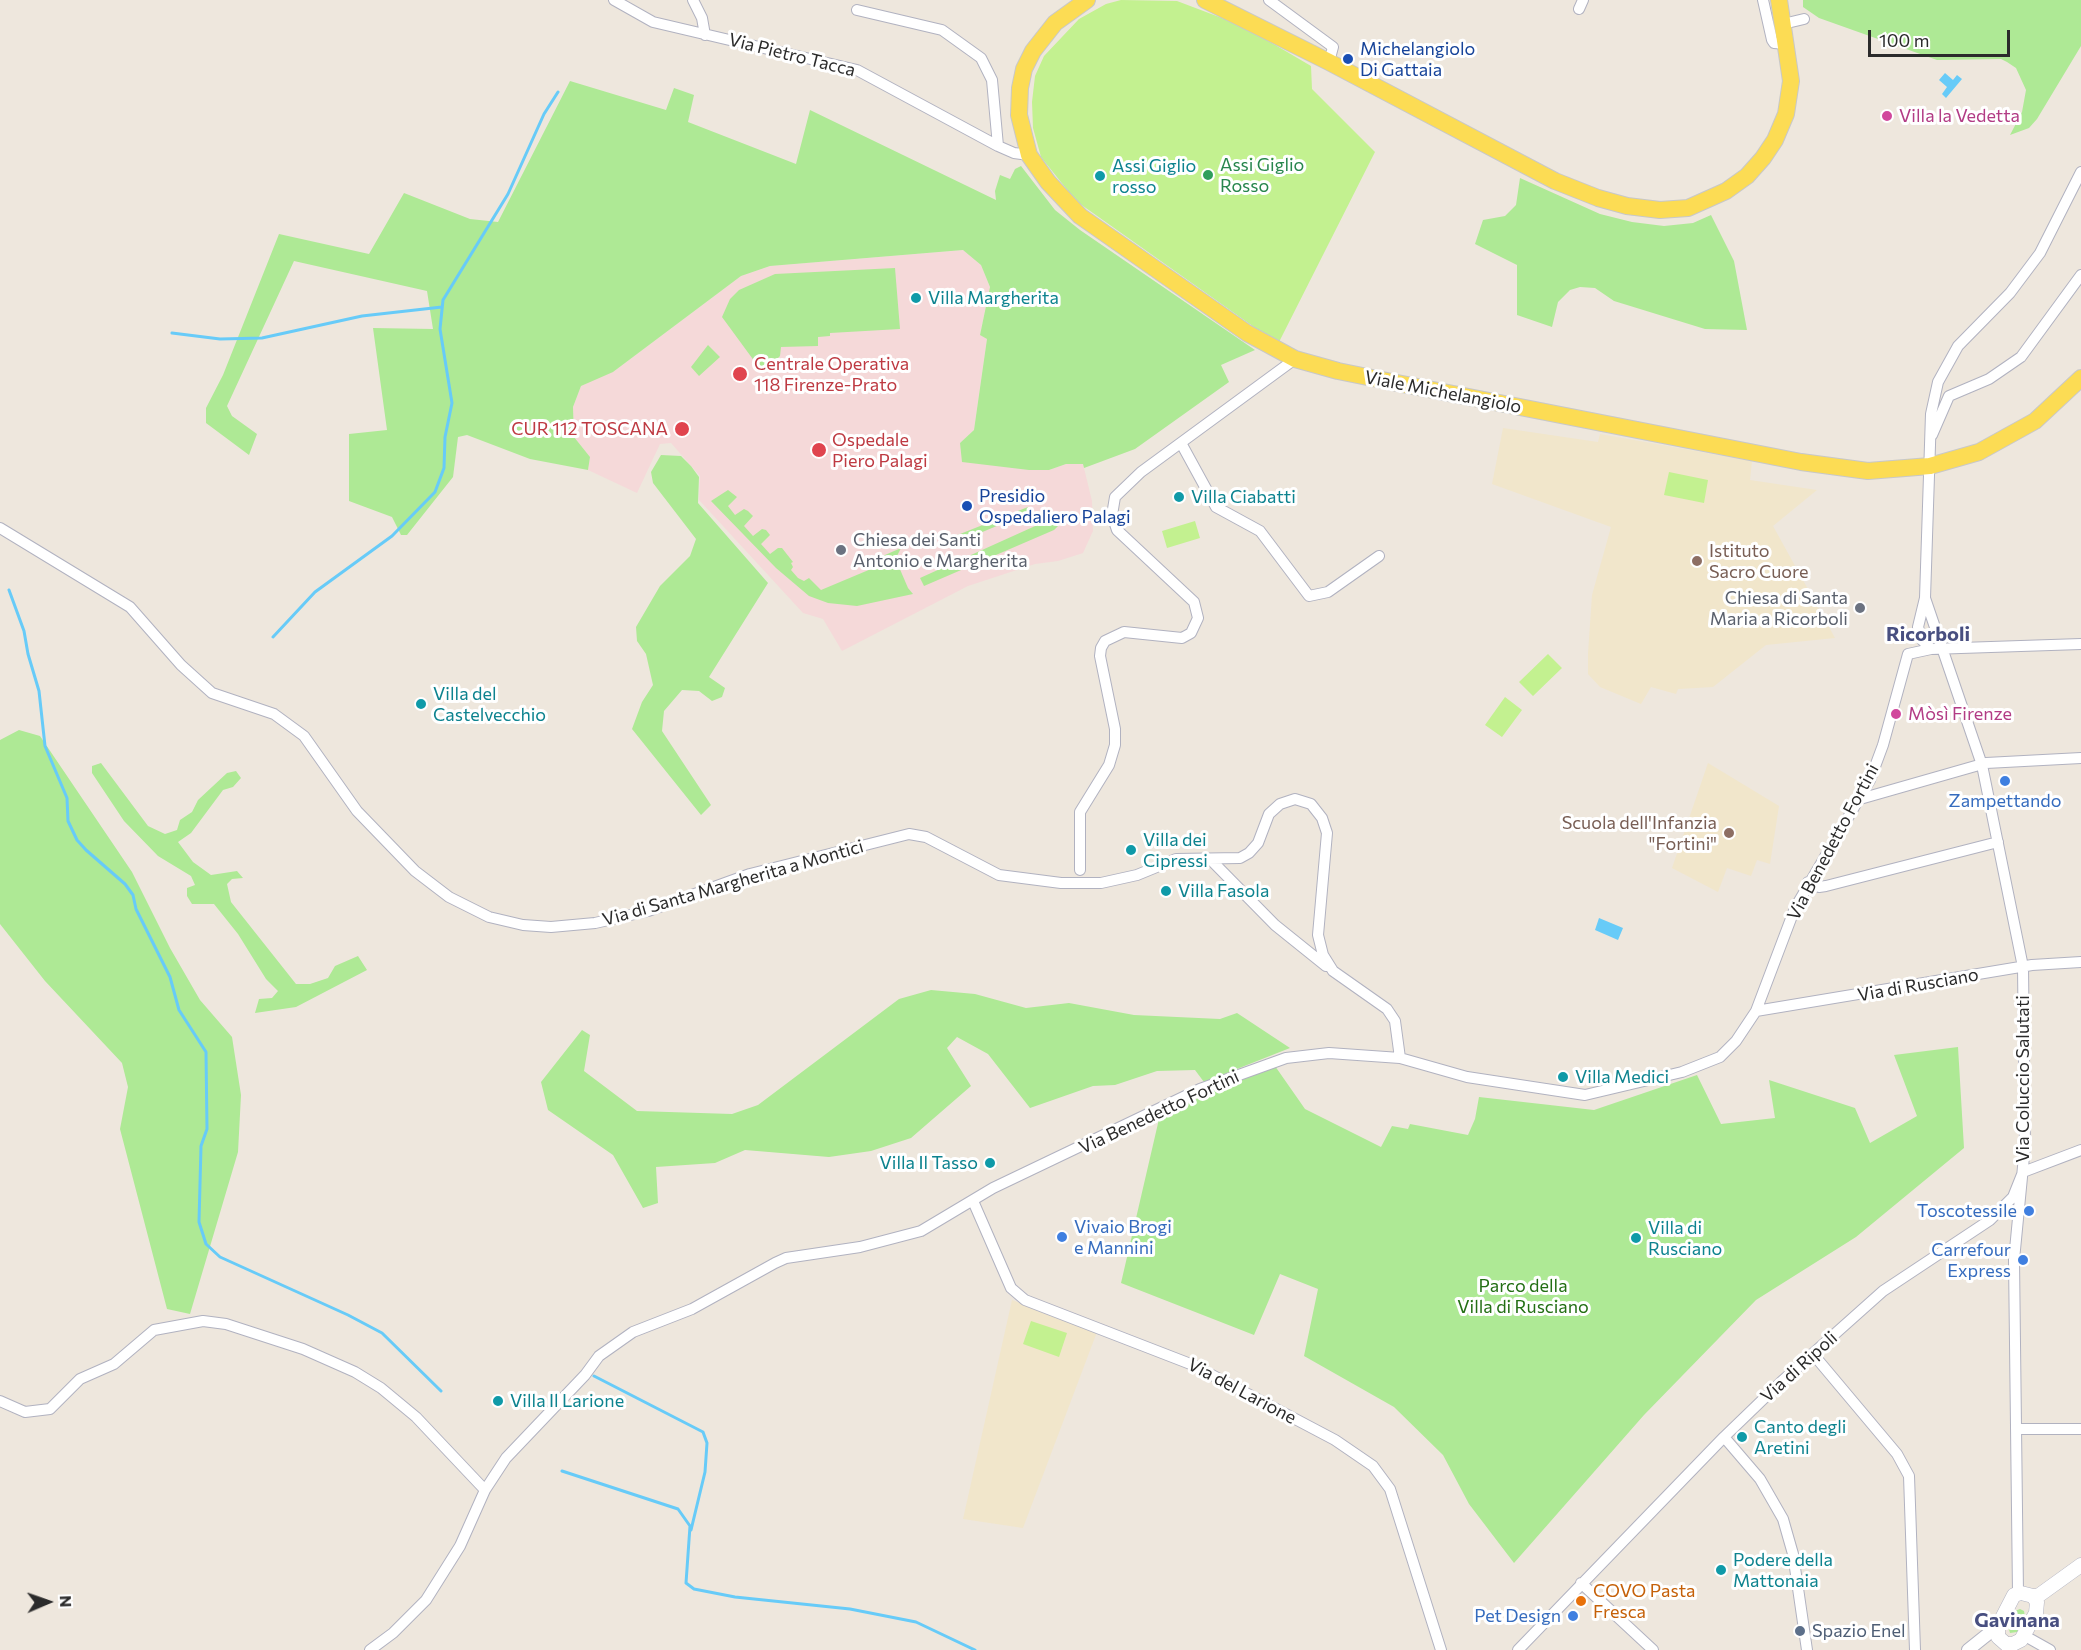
<!DOCTYPE html>
<meta charset="utf-8">
<style>
body{margin:0}
#map{position:relative;width:2081px;height:1650px;overflow:hidden;background:#eee7dd;font-family:Commissioner,sans-serif}
canvas{display:block}
.north{position:absolute;left:18px;top:1572px;width:60px;height:60px;-webkit-text-stroke:4px #fff;paint-order:stroke;rotate:88deg;font-size:16px;font-weight:700;line-height:24px;text-align:center;color:#2b2b2b}
.north::after{content:'';display:block;margin:auto;width:21px;height:27px;background:#2b2b2b;clip-path:polygon(50% 0,100% 100%,50% 72%,0 100%)}
.scale{position:absolute;left:1868px;top:30px;width:142px;height:27px;box-sizing:border-box;border:3px solid #2b2b2b;border-top:0;padding-left:8px;font-size:18px;line-height:21px;white-space:nowrap;color:#2b2b2b;-webkit-text-stroke:4px #fff;paint-order:stroke}
</style>
<div id="map">
<canvas width="2081" height="1650"></canvas>
<div class="north">N</div>
<div class="scale">100 m</div>
</div>
<script>
const c = document.querySelector('canvas').getContext('2d');
c.lineJoin = 'round';
function fillPath(path, color) { c.fillStyle = color; c.fill(path, 'evenodd'); }
const shape = rows => new Path2D(rows.map(r => 'M' + r).join(''));
function stroke(path, color, width, dash) { c.strokeStyle = color; c.lineWidth = width; c.lineCap = dash ? 'butt' : 'round'; c.setLineDash(dash || []); c.stroke(path); }
function write(font, color, halo, rows, align = 'center') {
  c.font = font + ' Commissioner,sans-serif'; c.lineWidth = 6; c.setLineDash([]); c.textBaseline = 'middle'; c.strokeStyle = halo; c.fillStyle = color; for (const [text, x, y, turn = 0] of rows) {
    c.save(); c.translate(x, y); c.rotate((+turn || 0) * Math.PI / 180); c.textAlign = isNaN(turn) ? turn : align; if (halo) c.strokeText(text, 0, 0); c.fillText(text, 0, 0); c.restore();
  }
}
const education = shape([
 [1503,428,1598,442,1600,434,1752,461,1750,480,1817,490,1773,526,1835,638,1766,645,1713,687,1678,689,1676,694,1651,687,1641,704,1600,687,1588,674,1588,653,1592,595,1611,527,1492,484],
 [1708,763,1779,806,1770,864,1757,860,1751,876,1727,868,1718,892,1672,868],
 [1012,1300,1097,1332,1023,1528,963,1519]
]);
const medical = shape([
 [964,250,981,265,990,287,980,334,987,339,974,430,960,443,1011,467,1049,470,1066,464,1083,464,1092,501,1093,531,1083,553,1058,561,1035,564,968,586,842,651,823,619,803,613,699,500,700,476,671,443,660,444,637,493,588,470,590,457,574,437,573,407,581,386,607,372,613,372,741,276,770,266]
]);
const green = shape([
 [1803,0,2081,0,2081,46,2037,119,2029,128,2010,135,2022,112,2026,90,2016,68,2007,62,2001,59,1937,60,1819,18,1803,7],
 [570,81,666,110,674,88,694,95,688,122,796,164,810,110,996,200,995,191,1000,175,1010,179,1015,169,1021,166,1055,210,1080,230,1255,350,1221,365,1229,382,1135,449,1084,468,1083,464,1066,464,1049,470,1029,470,962,462,960,443,974,430,987,339,980,335,990,287,981,265,963,250,770,266,741,276,613,372,581,386,573,407,574,437,590,457,588,470,530,459,467,435,458,437,453,477,407,535,401,535,392,517,349,501,349,434,387,430,373,328,433,329,427,291,294,261,227,406,232,416,257,434,249,455,206,423,206,408,223,375,279,234,369,254,404,193,470,219,498,222],
 [1520,178,1600,214,1632,222,1664,226,1693,223,1711,215,1734,261,1747,330,1705,329,1614,301,1595,288,1580,287,1570,290,1558,302,1552,327,1517,315,1517,265,1475,244,1483,220,1505,216,1516,205],
 [895,268,900,329,830,333,830,336,818,337,818,346,781,347,780,356,763,373,722,317,730,299,739,290,775,274],
 [708,345,720,357,699,376,691,367],
 [661,455,681,456,691,466,699,477,698,503,768,583,709,677,725,688,722,697,712,701,699,691,682,690,664,711,662,731,711,805,701,815,632,729,642,702,653,685,646,654,637,641,636,627,660,586,690,556,696,539,653,483,651,472],
 [728,490,737,497,728,506,735,515,744,509,748,511,753,516,744,526,753,536,762,529,766,530,770,535,761,544,770,554,778,548,782,548,793,562,791,563,793,567,791,570,798,578,804,581,809,578,821,590,871,569,869,562,901,548,897,556,899,567,908,588,913,594,857,606,828,603,809,596,776,568,711,501],
 [1028,507,1028,513,956,543,955,536],
 [1064,513,1065,519,1054,530,924,586,920,578],
 [19,730,40,736,132,872,170,948,200,1000,232,1037,241,1095,238,1152,190,1314,167,1309,120,1129,128,1087,122,1063,45,981,0,924,0,740],
 [101,763,148,826,165,834,177,830,180,820,192,812,198,800,227,773,236,771,241,778,233,787,223,790,191,833,178,842,193,862,211,875,237,871,243,878,232,879,227,884,231,902,296,984,310,984,328,978,335,966,358,956,367,970,296,1007,255,1013,259,999,272,998,278,991,266,979,238,934,214,904,192,904,187,896,187,888,195,885,191,876,158,856,124,821,92,773,92,766],
 [931,990,975,994,1026,1008,1069,1003,1134,1015,1220,1019,1237,1013,1290,1048,1204,1082,1195,1070,1157,1071,1115,1085,1093,1086,1030,1108,988,1054,957,1037,947,1048,971,1086,911,1138,871,1151,829,1157,745,1150,715,1163,656,1167,658,1203,643,1208,613,1155,548,1110,541,1082,582,1030,590,1035,584,1071,637,1111,732,1114,758,1105,899,999],
 [1958,1047,1964,1148,1856,1237,1756,1300,1644,1415,1514,1563,1469,1504,1443,1455,1394,1407,1304,1356,1318,1289,1280,1274,1254,1335,1121,1283,1159,1119,1206,1094,1275,1066,1305,1109,1381,1147,1392,1126,1408,1129,1410,1124,1468,1135,1475,1119,1479,1097,1594,1110,1697,1075,1721,1124,1775,1118,1769,1080,1855,1108,1870,1143,1917,1116,1894,1055],
 [2020,1609,2024,1611,2025,1617,2017,1632,2010,1633,2008,1626,2015,1611]
]);
const pitch = shape([
 [1121,0,1177,1,1243,26,1311,66,1312,89,1375,152,1278,344,1076,201,1041,157,1033,128,1032,102,1035,76,1044,56,1079,19,1106,4],
 [1669,472,1708,480,1704,503,1664,495],
 [1195,521,1200,538,1167,548,1162,531],
 [1548,654,1562,668,1533,696,1519,682],
 [1505,697,1522,710,1502,737,1485,725],
 [1031,1321,1067,1333,1059,1357,1023,1344]
]);
const water = shape([
 [1945,73,1953,80,1957,75,1962,79,1946,98,1942,94,1947,87,1939,80],
 [1599,918,1623,928,1618,940,1595,930]
]);
const stream = shape([
 [172,333,220,339,262,338,362,316,442,307],
 [9,590,24,631,28,654,39,691,45,746,67,798,68,821,77,840,86,850,125,884,133,895,136,909,170,977,179,1010,206,1052,207,1129,201,1146,199,1222,206,1244,220,1257,348,1315,382,1333,441,1391],
 [273,637,315,592,392,536,435,492,444,468,445,437,452,403,440,329,443,300,508,194,544,114,558,92],
 [594,1376,703,1432,707,1443,705,1472,691,1530],
 [562,1471,678,1509,690,1526,686,1583,694,1589,735,1597,850,1609,916,1622,975,1650]
]);
const minor = shape([
 [614,0,653,22,857,70,998,146,1014,153,1029,155],
 [693,0,702,18,705,35],
 [1269,0,1333,47,1329,62],
 [1763,0,1772,40,1774,43,1787,44],
 [1579,9,1583,0],
 [857,10,942,30,981,58,992,80,998,146],
 [1783,24,1804,19],
 [1932,435,1949,396,1989,379,2021,357,2081,275],
 [1181,443,1216,507,1260,531,1309,596,1328,592,1379,556],
 [0,528,130,607,181,665,212,693,274,714,304,736,357,811,415,871,449,897,489,917,523,925,551,927,595,923,648,911,750,874,909,834,926,837,999,875,1061,883,1101,883,1137,875,1176,859,1240,858,1249,853,1258,843,1269,814,1280,804,1295,799,1311,804,1322,818,1327,833,1318,935,1323,955,1333,971,1387,1009,1395,1021,1400,1058],
 [1925,598,1982,765,2023,967,2025,1146,2014,1260,2018,1593],
 [1931,649,1922,640,1918,627,1925,598,1931,414,1938,382,1958,346,2010,293,2040,253,2081,172],
 [1860,799,1986,763,2081,758],
 [1211,860,1275,925,1326,966],
 [1080,870,1080,812,1109,765,1115,745,1115,729,1100,656,1101,648,1105,641,1124,632,1182,638,1191,633,1198,618,1194,602,1117,530,1112,515,1115,497,1141,472,1295,359],
 [1808,882,1819,887,1826,886,1998,842],
 [1756,1011,2032,965,2081,962],
 [973,1201,1011,1288,1025,1300,1193,1365,1335,1440,1373,1466,1390,1489,1441,1650],
 [1813,1354,1897,1454,1909,1476,1915,1650],
 [0,1401,25,1412,50,1409,80,1379,114,1364,154,1330,203,1321,226,1324,303,1349,355,1372,381,1388,416,1417,485,1490],
 [2016,1429,2081,1429],
 [1724,1437,1760,1479,1783,1519,1793,1554,1807,1650],
 [1581,1583,1653,1650],
 [2025,1636,2050,1650],
 [370,1650,393,1633,426,1600,460,1546,485,1490,506,1458,585,1375,599,1356,633,1332,692,1309,775,1263,786,1258,860,1247,921,1231,993,1188,1200,1089,1286,1058,1329,1053,1400,1058,1467,1077,1585,1095,1682,1072,1720,1057,1736,1041,1756,1011,1795,908,1870,780,1883,745,1908,654,1931,649,2081,644],
 [1518,1650,1724,1437,1781,1382,1883,1291,1990,1220,2013,1197,2023,1172,2081,1150]
]);
const tertiary = shape([
 [1968,1650,1998,1626]
]);
const secondary = shape([
 [2021,1593,2033,1596,2037,1602,2036,1613,2021,1640,2013,1644,2006,1644,1998,1637,1998,1626,2014,1595,2021,1593],
 [2033,1596,2038,1596,2081,1565]
]);
const primary = shape([
 [1087,0,1055,23,1033,51,1024,69,1020,88,1019,115,1029,155,1048,182,1080,216,1247,333,1295,359,1338,371,1392,382,1801,462,1868,471,1930,466,1979,452,2035,421,2081,378],
 [1205,0,1329,62,1555,181,1598,198,1627,206,1660,210,1688,208,1726,191,1747,176,1763,158,1775,140,1786,114,1791,81,1779,0]
]);
const markers = [
 [1348,59,6,"#1a4fb4"],
 [1887,116,6,"#d1479c"],
 [1208,175,6,"#2e9e5b"],
 [1100,176,6,"#0f9aa8"],
 [916,298,6,"#0f9aa8"],
 [740,374,8,"#e0444e"],
 [682,429,8,"#e0444e"],
 [819,450,8,"#e0444e"],
 [1179,497,6,"#0f9aa8"],
 [967,506,6,"#1a4fb4"],
 [841,550,6,"#6b7280"],
 [1697,561,6,"#8d6e63"],
 [1860,608,6,"#6b7280"],
 [421,704,6,"#0f9aa8"],
 [1896,714,6,"#d1479c"],
 [2005,781,6,"#3f7fe0"],
 [1729,833,6,"#8d6e63"],
 [1131,850,6,"#0f9aa8"],
 [1166,891,6,"#0f9aa8"],
 [1563,1077,6,"#0f9aa8"],
 [990,1163,6,"#0f9aa8"],
 [2029,1211,6,"#3f7fe0"],
 [1062,1237,6,"#3f7fe0"],
 [1636,1238,6,"#0f9aa8"],
 [2023,1260,6,"#3f7fe0"],
 [498,1401,6,"#0f9aa8"],
 [1742,1437,6,"#0f9aa8"],
 [1721,1570,6,"#0f9aa8"],
 [1581,1601,6,"#e8710a"],
 [1573,1616,6,"#3f7fe0"],
 [1800,1631,6,"#5c6f8a"]
];
const transitNames = [
 ["Michelangiolo",1360,49],
 ["Di Gattaia",1360,70],
 ["Presidio",979,496],
 ["Ospedaliero Palagi",979,517]
];
const streetNames = [
 ["Via Pietro Tacca",792,55,14],
 ["Viale Michelangiolo",1443,392,11],
 ["Via Benedetto Fortini",1833,842,-62],
 ["Via di Santa Margherita a Montici",733,883,-16],
 ["Via di Rusciano",1918,985,-10],
 ["Via Coluccio Salutati",2023,1079,-90],
 ["Via Benedetto Fortini",1159,1112,-25],
 ["Via di Ripoli",1799,1367,-42],
 ["Via del Larione",1242,1391,28]
];
const hotelNames = [
 ["Villa la Vedetta",1899,116],
 ["Mòsì Firenze",1908,714]
];
const leisureNames = [
 ["Assi Giglio",1220,165],
 ["Rosso",1220,186]
];
const cultureNames = [
 ["Assi Giglio",1112,166],
 ["rosso",1112,187],
 ["Villa Margherita",928,298],
 ["Villa Ciabatti",1191,497],
 ["Villa del",433,694],
 ["Castelvecchio",433,715],
 ["Villa dei",1143,840],
 ["Cipressi",1143,861],
 ["Villa Fasola",1178,891],
 ["Villa Medici",1575,1077],
 ["Villa Il Tasso",978,1163,"right"],
 ["Villa di",1648,1228],
 ["Rusciano",1648,1249],
 ["Villa Il Larione",510,1401],
 ["Canto degli",1754,1427],
 ["Aretini",1754,1448],
 ["Podere della",1733,1560],
 ["Mattonaia",1733,1581]
];
const healthNames = [
 ["Centrale Operativa",754,364],
 ["118 Firenze-Prato",754,385],
 ["CUR 112 TOSCANA",668,429,"right"],
 ["Ospedale",832,440],
 ["Piero Palagi",832,461]
];
const worshipNames = [
 ["Chiesa dei Santi",853,540],
 ["Antonio e Margherita",853,561],
 ["Chiesa di Santa",1848,598,"right"],
 ["Maria a Ricorboli",1848,619,"right"]
];
const educationNames = [
 ["Istituto",1709,551],
 ["Sacro Cuore",1709,572],
 ["Scuola dell'Infanzia",1717,823,"right"],
 ["\"Fortini\"",1717,844,"right"]
];
const shopNames = [
 ["Zampettando",2005,801,"center"],
 ["Toscotessile",2017,1211],
 ["Vivaio Brogi",1074,1227,"left"],
 ["e Mannini",1074,1248,"left"],
 ["Carrefour",2011,1250],
 ["Express",2011,1271],
 ["Pet Design",1561,1616]
];
const parkNames = [
 ["Parco della",1523,1286],
 ["Villa di Rusciano",1523,1307]
];
const foodNames = [
 ["COVO Pasta",1593,1591],
 ["Fresca",1593,1612]
];
const serviceNames = [
 ["Spazio Enel",1812,1631]
];
const neighbourhoodNames = [
 ["Ricorboli",1928,634],
 ["Gavinana",2017,1620]
];
fillPath(education, '#f1e6cb');
fillPath(medical, '#f5d9d9');
fillPath(green, '#aee995');
fillPath(pitch, '#c3f190');
fillPath(water, '#67cbf8');
stroke(stream, '#67cbf8', 3);
stroke(minor, '#b1b2c0', 12);
stroke(tertiary, '#b1b2c0', 14);
stroke(secondary, '#b1b2c0', 15);
stroke(primary, '#c8c8c8', 18);
stroke(minor, '#fff', 10);
stroke(tertiary, '#fff', 12);
stroke(secondary, '#fff', 14);
stroke(primary, '#fcdc54', 16);
for (const [x, y, r, color] of markers) { const dot = new Path2D(); dot.arc(x, y, r, 0, 2 * Math.PI); c.fillStyle = color; c.fill(dot); stroke(dot, '#fff', 2); }
write('18px', '#164399', '#fff', transitNames, 'left');
write('18px', '#2b2b2b', '#fff', streetNames);
write('18px', '#b23c85', '#fff', hotelNames, 'left');
write('18px', '#27864d', '#fff', leisureNames, 'left');
write('18px', '#0d838f', '#fff', cultureNames, 'left');
write('18px', '#be3a42', '#fff', healthNames, 'left');
write('18px', '#5b616d', '#fff', worshipNames, 'left');
write('18px', '#785e54', '#fff', educationNames, 'left');
write('18px', '#366cbe', '#fff', shopNames, 'right');
write('18px', '#236f14', '#fff', parkNames);
write('18px', '#c56008', '#fff', foodNames, 'left');
write('18px', '#4e5e75', '#fff', serviceNames, 'left');
write('bold 20px', '#484f80', '#fff', neighbourhoodNames);
</script>
